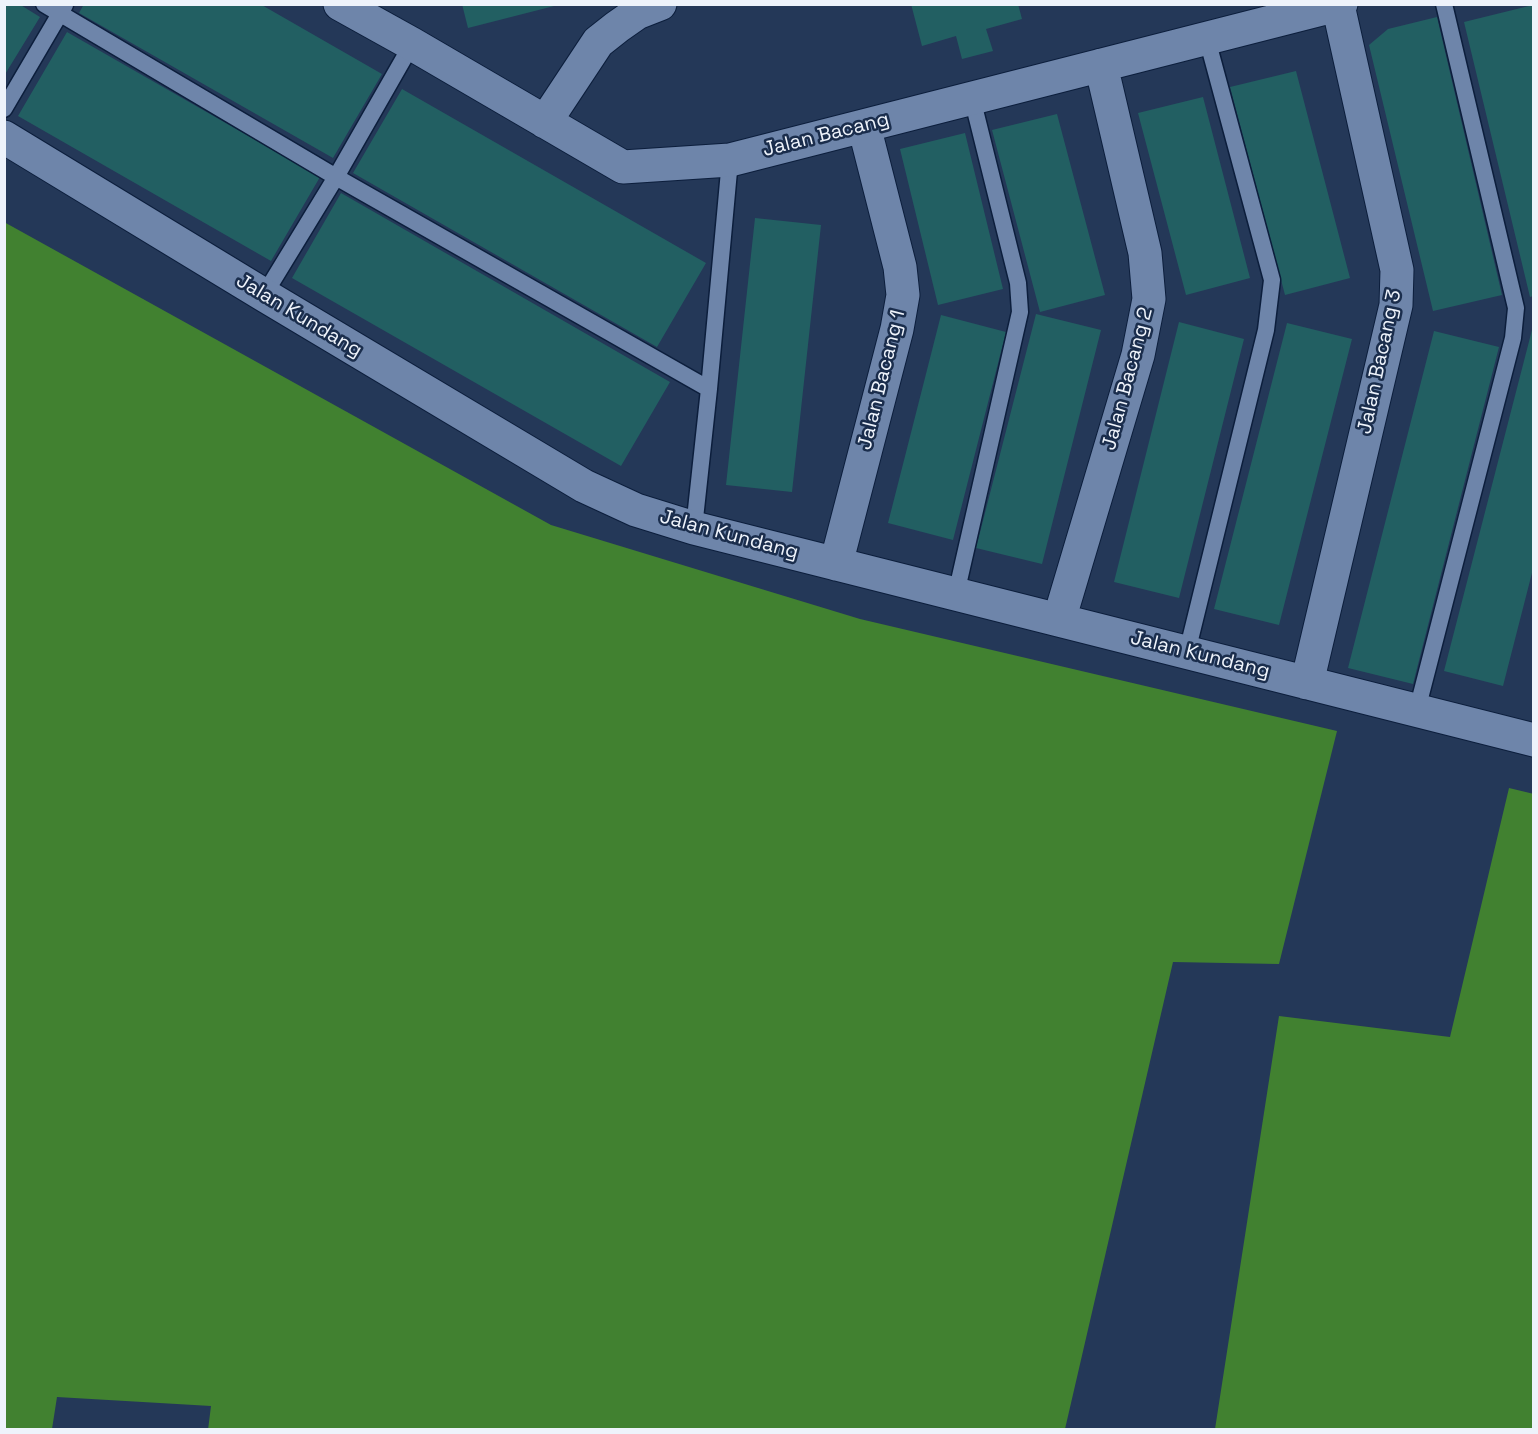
<!DOCTYPE html>
<style>
body{margin:0}
#map{position:relative;width:1538px;height:1434px;overflow:hidden;background:#243858;font-family:"Space Grotesk",sans-serif}
canvas{display:block}
.frame{position:absolute;inset:0;border:6px solid #eef3fb;pointer-events:none}
</style>
<div id="map">
<canvas width="1538" height="1434"></canvas>
<div class="frame"></div>
</div>
<script>
const c = document.querySelector('canvas').getContext('2d');
c.lineJoin = 'round';
function fillPath(path, color) { c.fillStyle = color; c.fill(path, 'evenodd'); }
const shape = rows => new Path2D(rows.map(r => 'M' + r).join(''));
function stroke(path, color, width, dash) { c.strokeStyle = color; c.lineWidth = width; c.lineCap = dash ? 'butt' : 'round'; c.setLineDash(dash || []); c.stroke(path); }
function write(font, color, halo, rows, align = 'center') {
  c.font = font + ' "Space Grotesk",sans-serif'; c.lineWidth = 5; c.setLineDash([]); c.textBaseline = 'middle'; c.strokeStyle = halo; c.fillStyle = color; for (const [text, x, y, turn = 0] of rows) {
    c.save(); c.translate(x, y); c.rotate((+turn || 0) * Math.PI / 180); c.textAlign = isNaN(turn) ? turn : align; if (halo) c.strokeText(text, 0, 0); c.fillText(text, 0, 0); c.restore();
  }
}
const forest = shape([
 [4,222,551,525,860,619,1337,731,1279,964,1173,962,1065,1429,208,1430,211,1406,57,1397,52,1429,5,1429],
 [1509,788,1534,794,1533,1429,1215,1429,1279,1016,1450,1037]
]);
const building = shape([
 [4,4,19,4,40,17,4,76],
 [84,4,260,4,382,74,333,158,79,13],
 [462,4,558,4,558,5,468,28],
 [911,4,1018,4,1022,19,986,29,993,51,962,59,956,36,922,46],
 [1533,5,1533,296,1530,297,1464,22],
 [1437,17,1502,295,1433,311,1369,45,1388,29],
 [67,32,320,177,271,261,18,116],
 [1296,71,1350,278,1285,295,1230,87],
 [402,89,706,263,657,347,353,173],
 [1203,97,1250,278,1186,295,1138,113],
 [1057,114,1105,295,1040,312,992,130],
 [965,133,1003,289,938,305,900,149],
 [341,193,670,382,621,466,292,278],
 [755,218,821,225,792,492,726,485],
 [1036,314,1101,330,1042,564,976,548],
 [941,315,1006,332,953,540,888,523],
 [1179,322,1244,339,1179,598,1114,582],
 [1287,323,1352,339,1279,625,1214,609],
 [1533,326,1533,569,1503,686,1444,671],
 [1434,331,1499,347,1413,684,1348,668]
]);
const lane = shape([
 [44,4,336,177,709,389],
 [4,109,65,5],
 [264,295,336,177,412,44],
 [694,528,709,389,730,160],
 [956,594,1020,312,1018,283,972,98],
 [1187,652,1266,330,1272,280,1207,39],
 [1417,710,1513,338,1516,308,1444,4]
]);
const street = shape([
 [340,4,412,44,623,167,730,160,1341,4],
 [545,122,598,42,617,27,637,13,660,4],
 [4,137,264,295,584,486,636,510,694,528,1534,740],
 [836,564,897,329,903,295,900,267,864,126],
 [1059,620,1138,355,1149,299,1145,253,1101,65],
 [1307,683,1396,305,1397,270,1338,5]
]);
const streetNames = [
 ["Jalan Bacang",826,135,-14],
 ["Jalan Kundang",299,316,31],
 ["Jalan Bacang 3",1380,362,-78],
 ["Jalan Bacang 2",1128,379,-75],
 ["Jalan Bacang 1",882,380,-76],
 ["Jalan Kundang",729,535,15],
 ["Jalan Kundang",1200,655,14]
];
fillPath(forest, '#418130');
fillPath(building, '#225f62');
stroke(lane, '#0c1e3c', 19);
stroke(street, '#0c1e3c', 35);
stroke(lane, '#6e85aa', 16);
stroke(street, '#6e85aa', 33);
write('20px', '#eef3fb', '#1a2d4c', streetNames);
</script>
